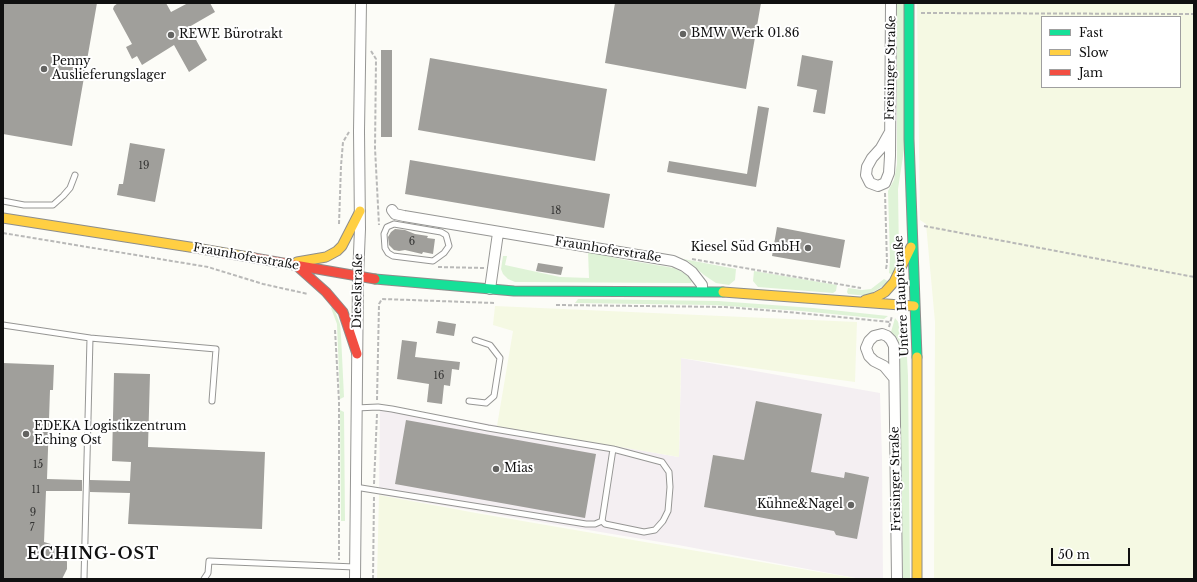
<!DOCTYPE html>
<meta charset="utf-8">
<style>
body{margin:0}
#map{position:relative;width:1197px;height:582px;overflow:hidden;background:#fcfcf7;font-family:"Libre Baskerville",serif}
canvas{display:block}
.frame{position:absolute;inset:0;border:4px solid #101010;pointer-events:none}
.legend{position:absolute;left:1041px;top:16px;width:140px;height:72px;box-sizing:border-box;background:#fff;border:1px solid #9f9f9f;margin:0;padding:5px 7px;list-style:none;font-size:12px;color:#101010}
.legend li{display:flex;align-items:center;gap:8px;height:20px}
.legend b{width:20px;border:1px solid #9f9f9f}
.scale{position:absolute;left:1051px;top:548px;width:79px;height:18px;box-sizing:border-box;border:2px solid #101010;border-top:0;padding-left:5px;font-size:12px;line-height:14px;white-space:nowrap;color:#101010;-webkit-text-stroke:3px #fff;paint-order:stroke}
</style>
<div id="map">
<canvas width="1197" height="582"></canvas>
<div class="frame"></div>
<ul class="legend">
<li><b style="height:5px;background:#16e098"></b>Fast</li>
<li><b style="height:5px;background:#ffcf43"></b>Slow</li>
<li><b style="height:5px;background:#f24e42"></b>Jam</li>
</ul>
<div class="scale">50 m</div>
</div>
<script>
const c = document.querySelector('canvas').getContext('2d');
c.lineJoin = 'round';
function fillPath(path, color) { c.fillStyle = color; c.fill(path, 'evenodd'); }
const shape = rows => new Path2D(rows.map(r => 'M' + r).join(''));
function stroke(path, color, width, dash) { c.strokeStyle = color; c.lineWidth = width; c.lineCap = dash ? 'butt' : 'round'; c.setLineDash(dash || []); c.stroke(path); }
function write(font, color, halo, rows, align = 'center') {
  c.font = font + ' "Libre Baskerville",serif'; c.lineWidth = 4; c.setLineDash([]); c.textBaseline = 'middle'; c.strokeStyle = halo; c.fillStyle = color; for (const [text, x, y, turn = 0] of rows) {
    c.save(); c.translate(x, y); c.rotate((+turn || 0) * Math.PI / 180); c.textAlign = isNaN(turn) ? turn : align; if (halo) c.strokeText(text, 0, 0); c.fillText(text, 0, 0); c.restore();
  }
}
const industrial = shape([
 [681,358,880,393,882,458,883,579,861,579,678,545,379,495,380,405,679,457]
]);
const farmland = shape([
 [917,3,1194,3,1194,579,934,579,935,322,926,224,920,220],
 [1042,17,1180,17,1180,87,1042,87],
 [495,306,857,322,855,382,681,358,679,457,497,426,513,331,493,325],
 [379,495,476,513,860,579,377,579]
]);
const green = shape([
 [897,3,904,3,905,143,898,189,899,255,894,276,889,273,890,259,888,191,894,180,897,164],
 [588,251,620,259,674,268,684,273,689,277,692,281,691,283,515,282,508,279,503,274,501,269,503,256,507,256,505,265,560,277,589,278],
 [678,258,736,269,735,280,729,285,716,283,704,275,688,261],
 [754,271,837,285,836,291,833,293,758,287,753,281],
 [884,279,889,282,867,296,848,294,847,292,848,288,862,290,871,289],
 [578,299,718,301,813,308,888,316,884,319,801,311,713,305,575,303],
 [333,306,340,324,341,335,344,397,340,399,337,324,331,308],
 [895,318,903,328,906,339,908,376,910,579,903,579,899,345,898,339,891,332],
 [340,410,344,412,345,521,341,521]
]);
const building = shape([
 [3,3,97,3,72,146,3,134],
 [118,3,166,3,171,12,188,3,210,3,215,12,189,27,207,60,189,72,174,45,142,65,137,56,132,59,126,47,132,44,113,9,114,6],
 [615,3,761,3,746,89,605,63],
 [381,50,392,50,392,137,381,137],
 [802,55,833,61,825,114,813,112,817,90,797,86],
 [430,58,607,89,595,161,418,130],
 [758,106,769,108,756,187,667,172,669,161,747,174],
 [130,143,165,149,155,202,117,195,119,184,123,184],
 [410,160,610,194,604,228,405,194],
 [777,227,845,240,840,268,772,256],
 [395,229,405,230,415,234,428,236,427,238,435,239,433,254,423,252,422,254,405,250,399,251,394,250,389,245,388,237,391,232],
 [538,263,563,267,561,275,536,271],
 [438,321,456,324,454,336,436,333],
 [402,340,417,342,415,357,460,362,459,370,452,369,450,386,444,385,442,404,427,402,429,384,397,379],
 [3,363,54,365,53,390,50,390,47,479,82,480,82,491,46,491,44,542,54,545,60,549,65,555,67,562,67,569,62,579,3,579],
 [114,373,150,374,148,447,265,452,262,529,128,524,130,493,90,492,90,480,130,481,131,462,112,461],
 [756,401,822,414,811,472,844,478,845,472,869,477,857,539,836,535,834,531,704,507,713,455,744,460],
 [406,420,596,454,585,518,395,484]
]);
const path = shape([
 [921,13,1194,14],
 [371,51,376,59,375,148,379,225],
 [885,193,887,263,886,269],
 [339,224,341,166,343,142,349,132],
 [924,226,1194,277],
 [3,233,208,267,263,284,308,294],
 [692,259,861,288],
 [438,267,484,268],
 [556,305,725,307,788,312,890,322],
 [889,327,892,316],
 [335,330,339,401,339,560],
 [377,400,379,304,382,299,494,303],
 [374,484,377,414],
 [373,579,374,496]
]);
const lane = shape([
 [3,201,24,205,53,205,63,196,70,188,75,175],
 [394,224,441,232,446,235,449,246,444,253,433,261,393,256,388,253,385,248,384,234,387,227,394,224],
 [3,325,90,338,84,579],
 [90,338,216,349,212,401],
 [469,401,486,403,494,396,500,358,490,345,475,340],
 [356,408,378,407,392,409,488,428,613,449,662,462,669,472,670,487,668,511,663,521,655,530,644,532,605,524,602,521,613,449],
 [355,487,586,524,595,524,602,521],
 [204,579,208,573,209,561,355,567]
]);
const street = shape([
 [890,132,881,148,872,158,867,167,866,175,870,183,878,186,885,183,889,173,890,156,891,3],
 [392,210,395,214,404,216,673,261,684,266,692,272,702,285,702,291],
 [490,289,498,233],
 [894,378,884,366,874,361,869,356,866,348,869,341,874,336,882,334,887,336,891,340,894,346,897,579],
 [355,579,358,277,360,229,359,131,361,3]
]);
const fast = shape([
 [909,3,909,139,917,357],
 [375,279,514,291,723,292]
]);
const slow = shape([
 [3,218,196,248,254,258],
 [297,262,326,257,337,251,342,246,360,211],
 [723,292,914,306],
 [865,300,876,297,885,292,894,282,911,247],
 [917,357,917,579]
]);
const jam = shape([
 [254,258,375,279],
 [298,267,326,292,343,312,357,354]
]);
const markers = [
 [683,34,4,"#636361"],
 [171,35,4,"#636361"],
 [44,69,4,"#636361"],
 [808,248,4,"#636361"],
 [26,434,4,"#636361"],
 [496,469,4,"#636361"],
 [851,505,4,"#636361"]
];
const numberNames = [
 ["19",144,166],
 ["18",556,211],
 ["6",412,242],
 ["16",439,376],
 ["15",38,465],
 ["11",36,490],
 ["9",33,513],
 ["7",32,528]
];
const poiNames = [
 ["BMW Werk 01.86",691,34],
 ["REWE Bürotrakt",179,35],
 ["Penny",52,62],
 ["Auslieferungslager",52,76],
 ["Kiesel Süd GmbH",800,248,"right"],
 ["EDEKA Logistikzentrum",34,427],
 ["Eching Ost",34,441],
 ["Mias",504,469],
 ["Kühne&Nagel",843,505,"right"]
];
const streetNames = [
 ["Freisinger Straße",891,68,-89],
 ["Fraunhoferstraße",608,250,9],
 ["Fraunhoferstraße",246,257,10],
 ["Dieselstraße",358,291,-89],
 ["Untere Hauptstraße",902,296,-93],
 ["Freisinger Straße",896,479,-91]
];
const districtNames = [
 ["ECHING-OST",93,554]
];
fillPath(industrial, '#f4eff2');
fillPath(farmland, '#f5f9e3');
fillPath(green, '#dff3d7');
fillPath(building, '#a09f9b');
stroke(lane, '#969694', 7);
stroke(street, '#969694', 12);
stroke(fast, '#8d8d8b', 11);
stroke(slow, '#8d8d8b', 11);
stroke(jam, '#8d8d8b', 11);
stroke(path, '#b9b9b8', 2, [4, 2]);
stroke(lane, '#fffffe', 5);
stroke(street, '#fffffe', 10);
stroke(fast, '#16e098', 9);
stroke(slow, '#ffcf43', 9);
stroke(jam, '#f24e42', 9);
for (const [x, y, r, color] of markers) { const dot = new Path2D(); dot.arc(x, y, r, 0, 2 * Math.PI); c.fillStyle = color; c.fill(dot); stroke(dot, '#fff', 1.5); }
write('10px', '#343433', null, numberNames);
write('12px', '#101010', '#fff', poiNames, 'left');
write('12px', '#101010', '#fff', streetNames);
c.letterSpacing = '1px';
write('bold 16px', '#101010', '#fff', districtNames);
c.letterSpacing = '0px';
</script>
